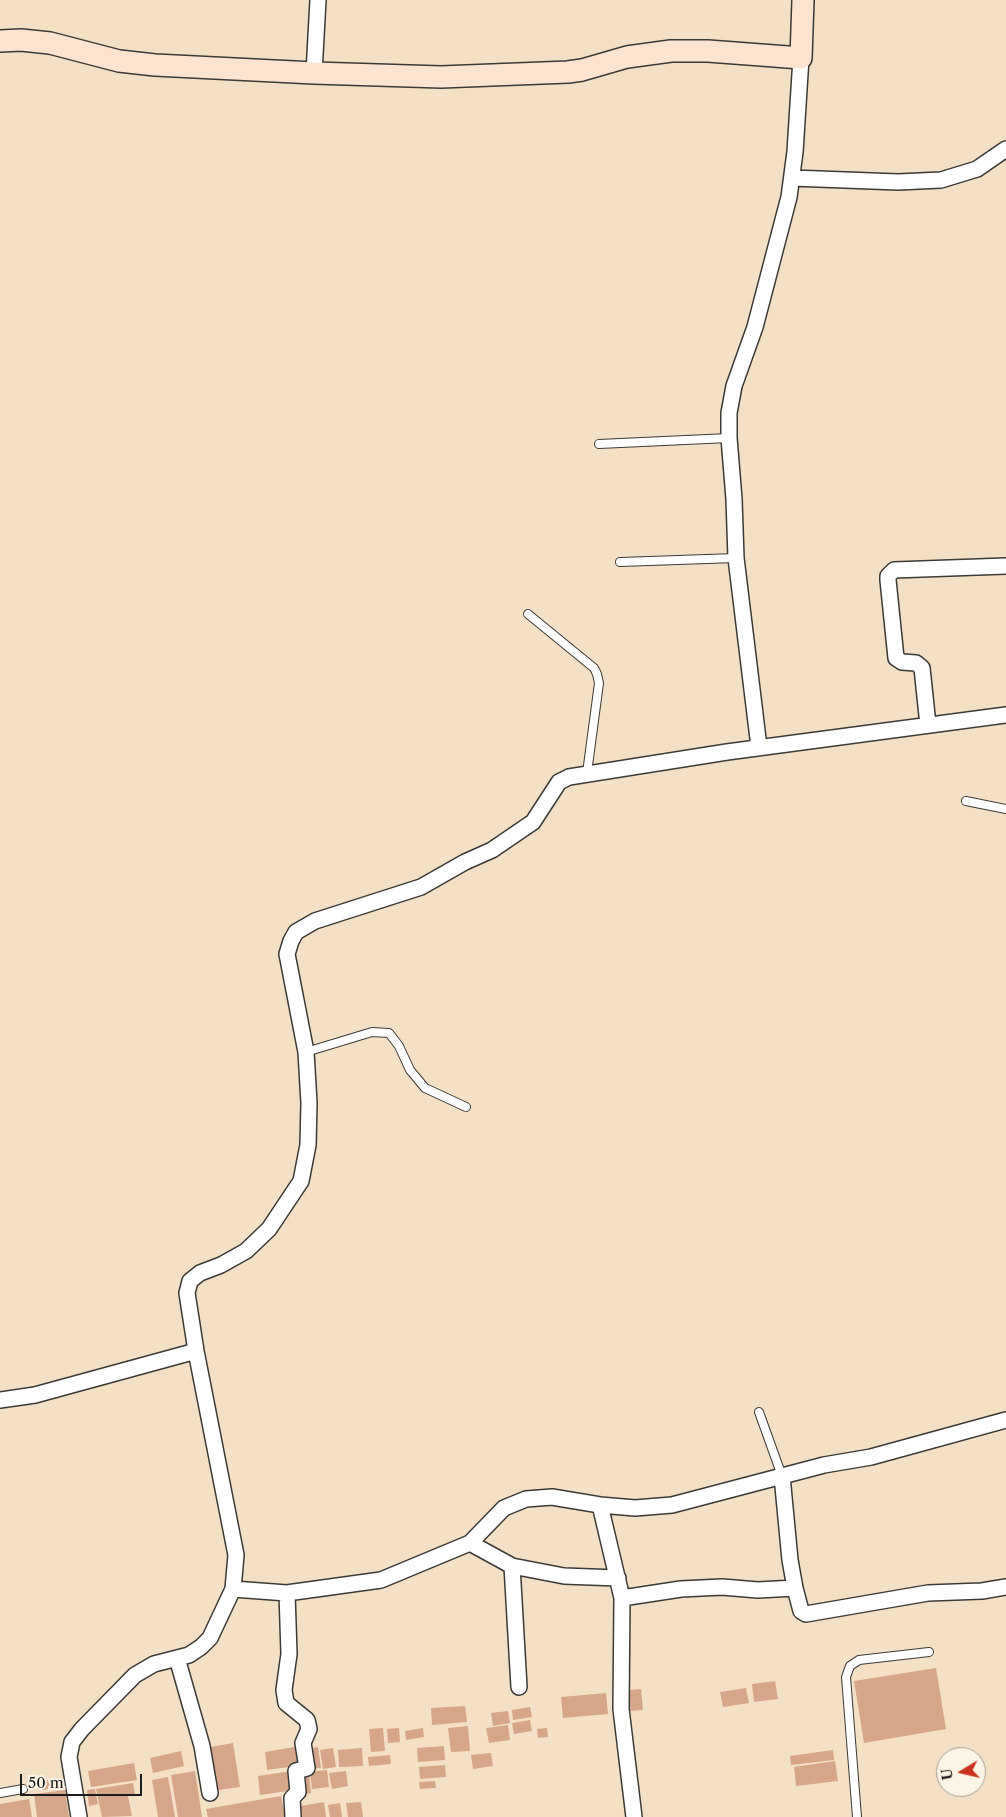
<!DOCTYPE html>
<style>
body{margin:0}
#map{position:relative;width:1006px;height:1817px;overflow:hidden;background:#f4e1c5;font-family:"Libre Caslon Text",serif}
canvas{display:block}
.north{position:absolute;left:936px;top:1747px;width:50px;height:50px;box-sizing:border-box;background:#fcf5e5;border:1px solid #a29e95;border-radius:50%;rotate:261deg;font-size:14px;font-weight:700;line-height:20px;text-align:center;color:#1c1c1c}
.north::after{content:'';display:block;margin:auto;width:18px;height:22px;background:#c8321e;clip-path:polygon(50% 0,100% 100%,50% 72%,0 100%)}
.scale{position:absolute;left:20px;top:1774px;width:122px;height:22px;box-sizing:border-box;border:2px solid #1c1c1c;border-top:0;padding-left:6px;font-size:15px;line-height:18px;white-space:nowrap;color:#1c1c1c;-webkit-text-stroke:4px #fcf5e5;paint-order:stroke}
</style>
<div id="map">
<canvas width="1006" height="1817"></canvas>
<div class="north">U</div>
<div class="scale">50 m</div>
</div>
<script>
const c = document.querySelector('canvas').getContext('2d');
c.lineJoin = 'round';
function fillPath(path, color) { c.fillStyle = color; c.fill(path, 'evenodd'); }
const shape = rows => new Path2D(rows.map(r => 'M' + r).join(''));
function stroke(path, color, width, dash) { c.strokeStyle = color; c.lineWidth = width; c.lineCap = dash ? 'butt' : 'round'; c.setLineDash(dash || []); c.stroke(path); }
const building = shape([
 [936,1668,946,1729,864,1743,854,1681],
 [775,1681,778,1699,754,1702,752,1684],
 [746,1688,749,1703,723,1707,720,1692],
 [641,1689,643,1710,630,1711,629,1690],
 [606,1693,608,1714,563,1718,561,1697],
 [465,1706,467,1722,432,1725,431,1708],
 [530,1707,532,1717,513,1720,512,1710],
 [508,1711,510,1723,493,1726,491,1713],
 [530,1720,532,1731,514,1734,512,1723],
 [508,1725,510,1740,489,1743,486,1728],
 [468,1726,470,1751,451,1752,448,1728],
 [383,1728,385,1751,371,1752,369,1729],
 [399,1728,400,1742,388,1743,387,1729],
 [423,1728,424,1737,406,1740,405,1731],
 [547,1728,548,1737,538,1738,537,1729],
 [233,1743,240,1787,212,1791,205,1748],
 [300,1746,303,1765,267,1770,265,1752],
 [444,1746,445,1760,418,1762,417,1748],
 [318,1747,321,1768,309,1769,307,1749],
 [333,1748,336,1767,323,1769,320,1750],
 [362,1748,363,1766,339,1767,338,1750],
 [833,1750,834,1760,791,1765,790,1756],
 [181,1751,184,1766,153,1773,150,1758],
 [491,1753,493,1766,473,1769,471,1755],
 [390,1755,391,1764,369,1766,368,1757],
 [835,1761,838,1781,796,1786,794,1767],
 [134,1763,137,1780,91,1787,88,1771],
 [445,1765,446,1777,420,1779,419,1767],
 [327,1770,329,1787,312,1789,310,1772],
 [195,1771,202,1817,178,1817,171,1775],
 [291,1771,294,1790,260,1795,258,1776],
 [346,1771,348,1786,332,1789,329,1773],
 [309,1773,311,1793,302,1795,299,1775],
 [168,1777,175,1817,158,1817,152,1780],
 [60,1778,61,1787,42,1790,40,1781],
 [435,1781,436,1788,420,1789,419,1782],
 [133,1783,135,1795,128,1796,132,1816,102,1817,96,1789],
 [95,1789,98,1804,89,1806,87,1790],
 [65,1790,69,1817,37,1817,34,1794],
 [281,1796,285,1817,208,1817,206,1809],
 [29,1799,32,1817,0,1817,0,1804],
 [324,1802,326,1817,302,1817,301,1806],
 [361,1802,363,1817,348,1817,346,1803],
 [340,1803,342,1817,330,1817,328,1805]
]);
const lane = shape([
 [599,444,729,438],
 [620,562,736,558],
 [528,614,594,668,597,674,599,683,587,773],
 [966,801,1006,809],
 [306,1052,372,1032,389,1033,399,1046,410,1070,425,1088,466,1107],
 [759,1412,782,1476],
 [0,1793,23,1789],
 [857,1817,846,1677,850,1666,859,1660,929,1652]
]);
const street = shape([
 [314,73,318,0],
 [792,178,898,182,941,180,977,169,1006,149],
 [928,725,922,668,916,663,902,662,896,658,888,580,888,576,894,570,1006,566],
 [759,747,736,558,734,499,729,438,729,413,734,386,755,327,789,197,795,152,801,58],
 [0,1400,35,1395,196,1351],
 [782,1476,790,1560,795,1588,801,1611,806,1614,928,1593,982,1591,1006,1587],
 [600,1505,622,1598,621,1709,634,1817],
 [470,1543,512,1566,564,1576,618,1578],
 [512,1566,519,1687],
 [233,1589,236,1555,196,1351,187,1293,190,1281,200,1273,221,1265,246,1251,269,1229,301,1181,308,1145,309,1103,306,1052,287,954,291,941,296,932,315,921,421,887,465,862,492,850,533,822,559,782,569,777,727,752,1006,715],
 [287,1593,289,1654,284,1690,286,1703,307,1720,309,1729,303,1743,307,1768,296,1771,298,1792,292,1798,293,1817],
 [622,1598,681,1589,722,1587,758,1590,795,1588],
 [177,1658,202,1746,210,1793],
 [79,1817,69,1757,72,1742,82,1729,135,1675,154,1664,189,1655,201,1647,210,1638,233,1589,287,1593,381,1580,470,1543,504,1508,526,1499,552,1497,600,1505,635,1508,672,1505,824,1465,871,1457,1006,1420]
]);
const secondary = shape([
 [0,41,21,40,50,43,119,61,155,65,314,73,441,77,568,72,582,70,627,57,671,51,708,51,801,58,803,0]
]);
fillPath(building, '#d6a68a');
stroke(lane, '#3c3a35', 10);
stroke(street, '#3c3a35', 18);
stroke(secondary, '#3c3a35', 24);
stroke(lane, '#fff', 8);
stroke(street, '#fff', 15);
stroke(secondary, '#fde4d1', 21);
</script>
